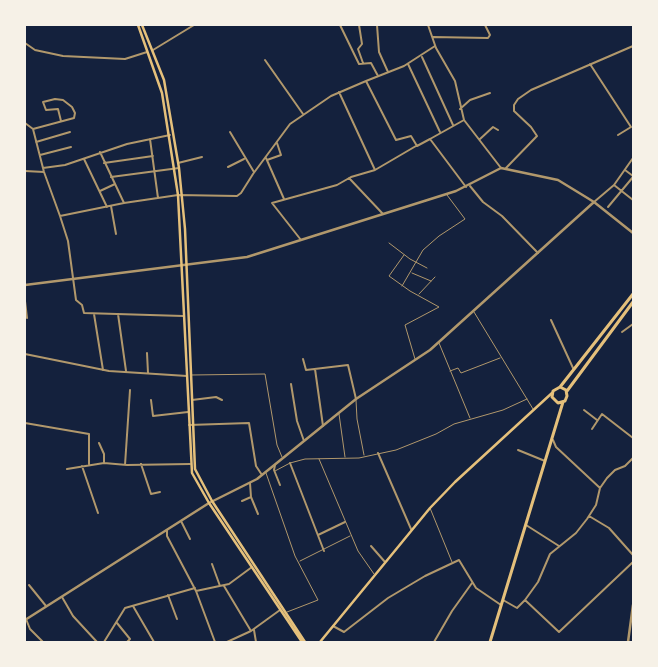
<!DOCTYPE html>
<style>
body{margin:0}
#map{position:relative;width:658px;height:667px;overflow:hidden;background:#14213d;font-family:Mulish,sans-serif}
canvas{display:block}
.frame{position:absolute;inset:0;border:26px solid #f6f1e7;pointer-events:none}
</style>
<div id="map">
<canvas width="658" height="667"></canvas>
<div class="frame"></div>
</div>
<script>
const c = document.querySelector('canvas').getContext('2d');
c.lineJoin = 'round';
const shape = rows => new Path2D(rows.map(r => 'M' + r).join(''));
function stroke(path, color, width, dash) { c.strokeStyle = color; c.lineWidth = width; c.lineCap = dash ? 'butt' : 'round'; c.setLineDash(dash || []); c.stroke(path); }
const pedestrian = shape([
 [389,243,410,259,427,268],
 [404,255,389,276,410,291,439,307,405,325,415,359],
 [412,273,431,281],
 [402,286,423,250,439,236,465,219,447,195],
 [419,294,435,277],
 [474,312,533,409],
 [439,343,470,418],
 [450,371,458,368,461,373,500,358],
 [192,375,265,374,277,445,282,457],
 [356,400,357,419,364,455],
 [339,414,345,457],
 [319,459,358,551,374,574],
 [275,471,290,463,305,459,359,458,396,450,436,434,454,424,503,410,527,399],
 [266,473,295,556,318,600,287,612],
 [430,508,452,562],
 [300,561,350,536]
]);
const minor = shape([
 [340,25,359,64,371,63,378,76],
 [359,25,362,44,358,49,363,63],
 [377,25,379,52,388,72],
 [428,25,436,48,455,81,464,120],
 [433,37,488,38,490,35,485,25],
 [25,43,35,50,63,56,125,59,147,52],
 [153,50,194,25],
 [422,57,453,125],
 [265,60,303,114],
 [408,64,440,132],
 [590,64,631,127,618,135],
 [366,81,404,66,435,46],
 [460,109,470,100,490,93],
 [25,123,33,129,74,118,75,113,72,107,63,100,55,99,43,102,46,110,58,109,61,121],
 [33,129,44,172,60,216,124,203,178,195,237,196,241,193,253,174,290,124,331,96,366,81,396,140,411,136,417,146,430,139,466,187],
 [230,132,254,172],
 [150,139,158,198],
 [430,139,464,120,501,168],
 [480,139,493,127,498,130],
 [36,142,70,132],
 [100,152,124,203],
 [40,155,71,147],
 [266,158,284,199],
 [84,159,107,207],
 [267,160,281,155,277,143],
 [104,163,153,156],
 [178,163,202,157],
 [228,167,244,159],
 [43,168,65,165,127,144,170,135],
 [506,168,537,136,531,127,514,111,514,105,518,99,531,90,633,46],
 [375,170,416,146],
 [625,170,633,176],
 [25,171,44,172],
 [111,177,179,168],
 [349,178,383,214],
 [614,185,633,158],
 [470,186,483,202,502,216,538,253],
 [100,191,115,184],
 [594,202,614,185,633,200],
 [111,206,116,234],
 [608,207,633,177],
 [60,216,68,241,76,300,82,305,84,313,183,316],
 [301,240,272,203,337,185,351,177,375,170,339,92],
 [25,301,27,318],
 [94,314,103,370],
 [118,314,126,371],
 [551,320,573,368],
 [622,332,633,324],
 [147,353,148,373],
 [25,354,109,371,187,376],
 [303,359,306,370,348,365,356,399],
 [315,369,323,426],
 [291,384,297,421,304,441],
 [151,400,153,416,188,412],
 [192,400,216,397,222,400],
 [584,410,597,420],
 [25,423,89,434,89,464],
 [189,425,249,423,256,466,262,475],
 [592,429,602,414,633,438],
 [553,440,556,447,600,488],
 [99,443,104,454,104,463],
 [518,450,545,461],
 [378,453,411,529],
 [290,463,324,551],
 [141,464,151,494,160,492],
 [125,465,130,390],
 [275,465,274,470,280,485],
 [82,466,98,513],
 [67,469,104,463,127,465,190,464],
 [250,483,251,497,258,514],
 [242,501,251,497],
 [589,516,609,528,633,555],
 [181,521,190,539],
 [526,525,559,546],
 [167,530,167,536,196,591,215,642],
 [318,535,345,522],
 [371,546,385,562],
 [212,564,220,586],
 [29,585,46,606],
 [224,586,251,631],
 [196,591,229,584,252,567],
 [168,595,177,619],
 [62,597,73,616,97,642],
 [503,600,517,608,525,600,538,582,550,554,576,533,587,519,596,505,600,488,607,478,615,470,625,466,633,458],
 [525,600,559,632,633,562],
 [133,606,154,642],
 [26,619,30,629,43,642],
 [117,623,130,639,127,642],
 [333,626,344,632,388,598,425,576,459,560,476,588,501,605],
 [254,630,256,642],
 [104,642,125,608,195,588],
 [227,642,251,631,280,610],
 [434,642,452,611,472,583]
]);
const tertiary = shape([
 [25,285,247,257,456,191,501,168,558,180,594,202,633,233],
 [25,620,209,503,257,479,356,399,430,350,594,202],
 [628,642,633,605]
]);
const secondary = shape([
 [138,25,162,93,178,195,192,473,209,503,302,642],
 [142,25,164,80,179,168,185,229,195,469,212,501,305,642],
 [320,642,430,508,455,482,552,393]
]);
const primary = shape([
 [560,387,566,390,567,396,565,401,558,403,552,397,553,391,560,387,633,294],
 [567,391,633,302],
 [490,642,563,402]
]);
stroke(pedestrian, '#b1986c', 1);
stroke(minor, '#b1986c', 2);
stroke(tertiary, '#b1986c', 2.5);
stroke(secondary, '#e5c07b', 2.5);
stroke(primary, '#e5c07b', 3);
</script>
